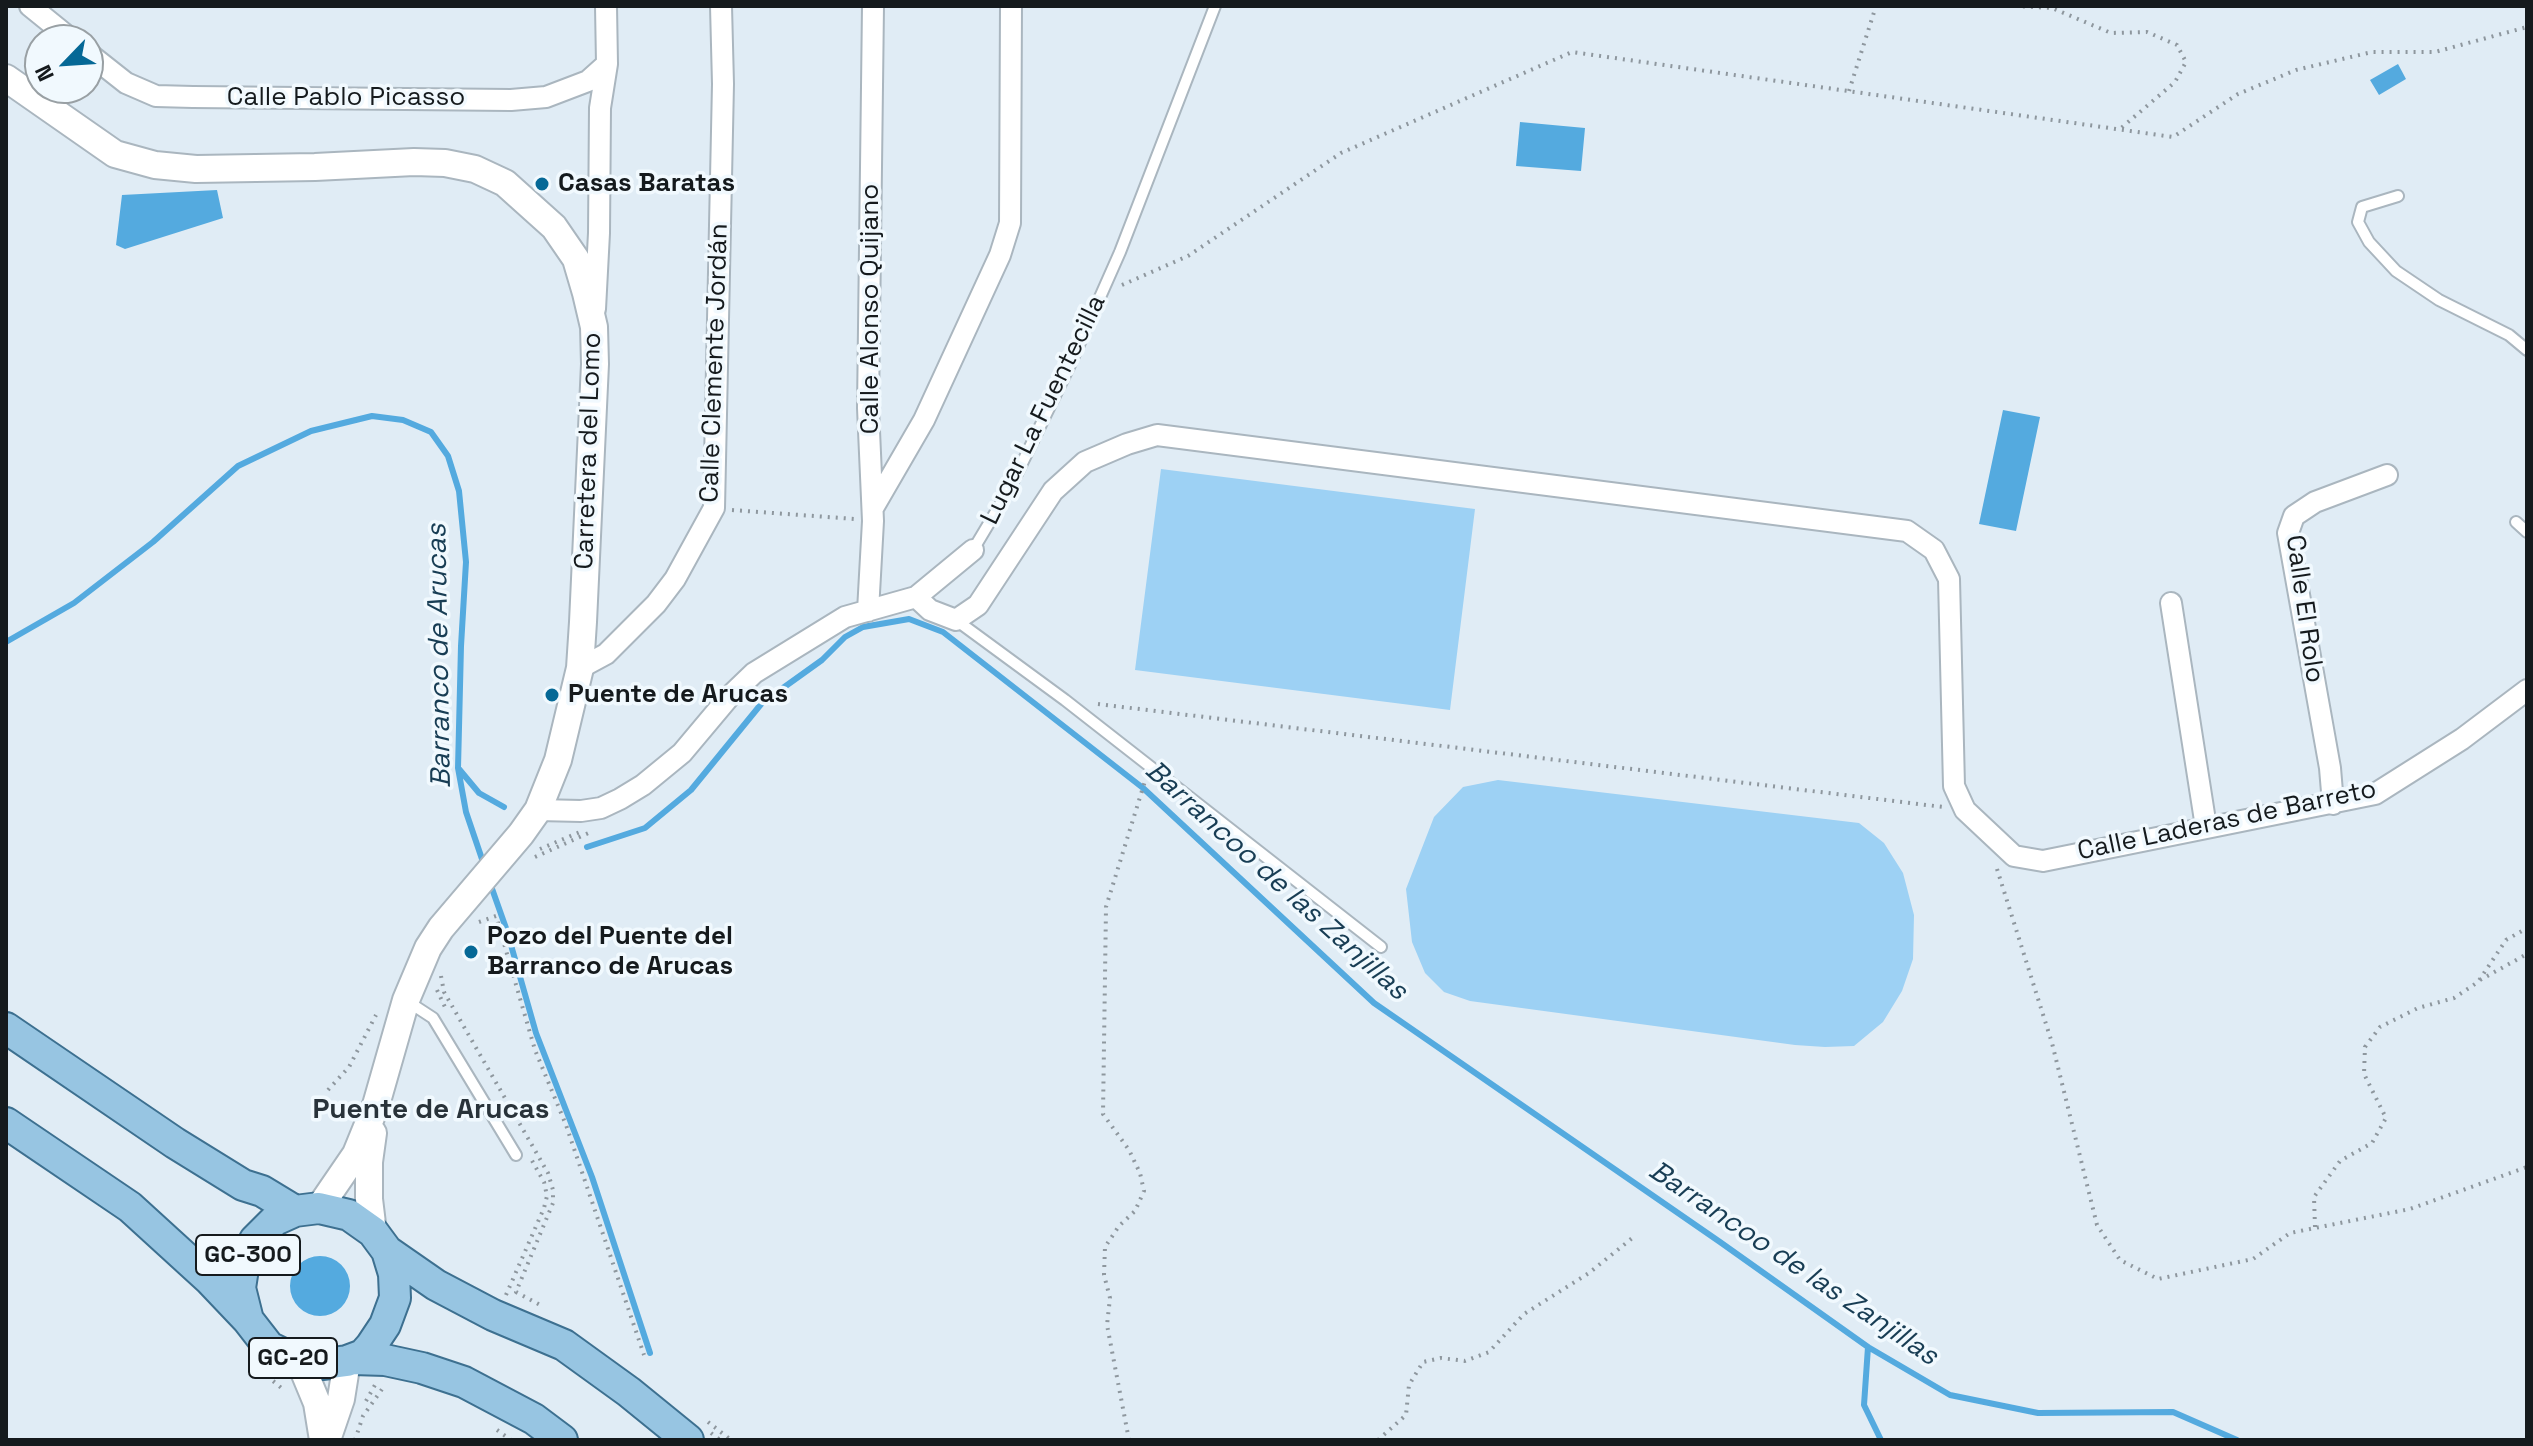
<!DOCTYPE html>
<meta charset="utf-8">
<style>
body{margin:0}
#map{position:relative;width:2533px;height:1446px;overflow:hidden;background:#e0ecf5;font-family:"Space Grotesk",sans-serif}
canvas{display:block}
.frame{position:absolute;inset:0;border:8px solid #151a1d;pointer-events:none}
.north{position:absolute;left:24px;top:24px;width:80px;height:80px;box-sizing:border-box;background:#f1f9fe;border:2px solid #99a0a4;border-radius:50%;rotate:245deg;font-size:22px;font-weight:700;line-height:32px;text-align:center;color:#151a1d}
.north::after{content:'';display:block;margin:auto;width:28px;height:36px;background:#056896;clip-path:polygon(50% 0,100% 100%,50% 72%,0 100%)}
</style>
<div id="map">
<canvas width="2533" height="1446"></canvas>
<div class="frame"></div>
<div class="north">N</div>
</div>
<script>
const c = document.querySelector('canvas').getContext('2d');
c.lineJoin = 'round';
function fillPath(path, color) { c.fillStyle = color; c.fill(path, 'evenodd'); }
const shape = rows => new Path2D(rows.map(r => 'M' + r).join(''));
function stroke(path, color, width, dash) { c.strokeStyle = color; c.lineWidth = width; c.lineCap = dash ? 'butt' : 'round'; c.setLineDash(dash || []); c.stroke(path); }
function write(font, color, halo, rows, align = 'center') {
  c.font = font + ' "Space Grotesk",sans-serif'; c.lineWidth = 7; c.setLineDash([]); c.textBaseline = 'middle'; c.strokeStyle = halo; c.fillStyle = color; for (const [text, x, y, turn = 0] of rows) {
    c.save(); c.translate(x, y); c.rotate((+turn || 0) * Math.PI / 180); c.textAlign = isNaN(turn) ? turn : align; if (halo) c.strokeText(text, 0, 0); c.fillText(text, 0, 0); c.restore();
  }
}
const green = shape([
 [1161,469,1475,509,1450,710,1135,670],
 [1498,780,1859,823,1884,843,1903,873,1914,915,1913,959,1902,991,1883,1022,1854,1046,1825,1047,1795,1045,1470,1001,1444,992,1425,973,1412,942,1406,889,1434,817,1463,787]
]);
const water = shape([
 [2398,64,2406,79,2379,95,2370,80],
 [1520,122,1585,128,1581,171,1516,166],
 [217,190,223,218,125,249,116,245,122,195],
 [2003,410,2040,417,2016,531,1979,524],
 '290 1286a30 30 0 1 1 60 0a30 30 0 1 1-60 0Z'
]);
const stream = shape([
 [6,642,74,603,153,542,238,466,311,431,372,416,403,420,431,432,448,456,459,491,466,562,461,646,458,768,466,812,484,865],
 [459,769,479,793,504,807],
 [587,847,645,828,691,790,762,703,822,660,845,637,863,627,909,619,943,632,1143,788,1374,1003,1720,1242,1868,1347,1950,1395,2038,1413,2173,1412,2237,1440],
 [490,883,507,931,536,1033,592,1177,650,1353],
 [1868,1347,1864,1405,1881,1440]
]);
const path = shape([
 [2015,6,2052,8,2111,33,2147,32,2177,45,2186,62,2175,82,2120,129],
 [1849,91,1876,6],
 [1122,285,1188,256,1341,153,1572,52,2173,137,2238,94,2296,70,2372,52,2435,52,2527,27],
 [732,510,855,519],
 [1098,704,1943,807],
 [540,849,580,832],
 [535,857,593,831],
 [1997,869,2052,1043,2097,1225,2120,1260,2158,1279,2253,1259,2290,1233,2410,1209,2527,1167],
 [479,922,496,916,535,1050,566,1125,644,1355],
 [441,976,444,992,548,1173,553,1190,553,1203,516,1292,544,1307],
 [2480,980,2527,954],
 [437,990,445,1007],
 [328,1090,349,1067,376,1015],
 [2315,1227,2314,1197,2340,1161,2372,1143,2386,1118,2364,1074,2365,1047,2380,1027,2418,1008,2454,998,2478,982,2506,940,2527,928],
 [506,1295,544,1208,547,1196,544,1182,530,1157],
 [267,1376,285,1391],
 [366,1401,375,1385],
 [708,1422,731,1440],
 [497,1430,511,1440],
 [711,1433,720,1440],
 [355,1440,363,1416,385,1385],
 [1129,1440,1107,1325,1110,1298,1104,1275,1105,1247,1119,1226,1135,1211,1144,1191,1140,1173,1129,1150,1103,1114,1106,907,1145,781],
 [1378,1440,1406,1415,1409,1385,1423,1362,1441,1358,1465,1361,1489,1352,1524,1314,1589,1273,1636,1235]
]);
const lane = shape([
 [2398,196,2362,207,2358,222,2369,242,2396,271,2439,300,2509,335,2527,350],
 [2516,522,2527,532],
 [973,550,1010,488,1070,365,1120,252,1215,6],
 [956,620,1065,700,1381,947],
 [407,1001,433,1018,516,1155]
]);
const street = shape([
 [30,6,72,40],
 [88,53,126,83,156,96,193,97,511,100,546,97,588,81,607,64],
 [595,309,599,233,600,108,607,64,606,6],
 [873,508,924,420,1000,255,1010,223,1011,6],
 [916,597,930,610,956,620,978,605,1053,491,1085,462,1127,444,1157,435,1907,531,1934,550,1949,579,1954,786,1965,810,2014,856,2043,861,2375,794,2462,739,2527,690],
 [2171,603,2206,827],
 [868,611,873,521,868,408,873,6],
 [580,668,606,654,656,604,675,579,714,508,723,84,721,6],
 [2333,804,2330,768,2288,533,2294,516,2315,502,2387,475],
 [538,810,581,811,601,808,620,799,643,785,682,753,729,697,754,673,845,617,916,597,973,550]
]);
const secondary = shape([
 [6,78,115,154,155,165,196,169,315,167,414,162,445,163,475,169,505,183,554,227,576,259,586,293,594,327,595,364,583,622,580,668,558,760,538,810,521,834,441,928,428,948,406,1000,376,1105,356,1154,319,1208],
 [373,1133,369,1162,369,1199,373,1232],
 [300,1362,317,1403,323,1440],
 [327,1440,341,1399,347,1361]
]);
const primary = shape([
 [6,1028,175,1143,243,1185,262,1191,295,1211],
 [6,1123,130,1207,210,1280,248,1320,269,1347,300,1362,324,1364,347,1361,363,1355,371,1346,385,1325,395,1298,394,1274,387,1251,373,1232,349,1215,319,1208,295,1211,275,1220,255,1240,244,1262,240,1288,248,1320],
 [387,1251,436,1285,493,1315,564,1345,629,1392,688,1440],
 [353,1359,385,1360,422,1368,464,1382,534,1419,562,1440]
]);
const markers = [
 [542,184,8,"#056896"],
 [552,695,8,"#056896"],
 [471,952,8,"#056896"]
];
const shields = [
 [248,1255,104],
 [293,1358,88]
];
const shieldNames = [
 ["GC-300",248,1255],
 ["GC-20",293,1358]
];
const streetNames = [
 ["Calle Pablo Picasso",346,98],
 ["Calle Alonso Quijano",871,309,-90],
 ["Calle Clemente Jordán",715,363,-88],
 ["Lugar La Fuentecilla",1044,410,-64],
 ["Carretera del Lomo",589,451,-88],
 ["Calle El Rolo",2304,609,82],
 ["Calle Laderas de Barreto",2227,821,-12]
];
const poiNames = [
 ["Casas Baratas",558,184],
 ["Puente de Arucas",568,695],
 ["Pozo del Puente del",487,937],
 ["Barranco de Arucas",487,967]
];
const waterNames = [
 ["Barranco de Arucas",440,656,-91],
 ["Barrancoo de las Zanjillas",1276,881,42],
 ["Barrancoo de las Zanjillas",1793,1264,34]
];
const neighbourhoodNames = [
 ["Puente de Arucas",431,1110]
];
fillPath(green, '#9dd1f4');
fillPath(water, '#54aadf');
stroke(stream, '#54aadf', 6);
stroke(lane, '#aab6bf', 14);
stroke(street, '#aab6bf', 24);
stroke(secondary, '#aab6bf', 30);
stroke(primary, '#3d7090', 34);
stroke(path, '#8e979e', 4, [2, 6]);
stroke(lane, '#fff', 10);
stroke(street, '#fff', 20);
stroke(secondary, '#fff', 26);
stroke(primary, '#97c5e2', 30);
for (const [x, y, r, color] of markers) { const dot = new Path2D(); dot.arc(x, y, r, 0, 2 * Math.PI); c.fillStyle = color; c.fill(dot); stroke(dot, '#f1f9fe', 3); }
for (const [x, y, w] of shields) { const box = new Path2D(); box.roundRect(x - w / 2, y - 20, w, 40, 6); c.fillStyle = '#f1f9fe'; c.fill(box); stroke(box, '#151a1d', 2); }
write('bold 24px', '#151a1d', null, shieldNames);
write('26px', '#151a1d', '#f1f9fe', streetNames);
write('bold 26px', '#151a1d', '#f1f9fe', poiNames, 'left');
write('italic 28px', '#183d54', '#f1f9fe', waterNames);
write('bold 28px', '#29333a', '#f1f9fe', neighbourhoodNames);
</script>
